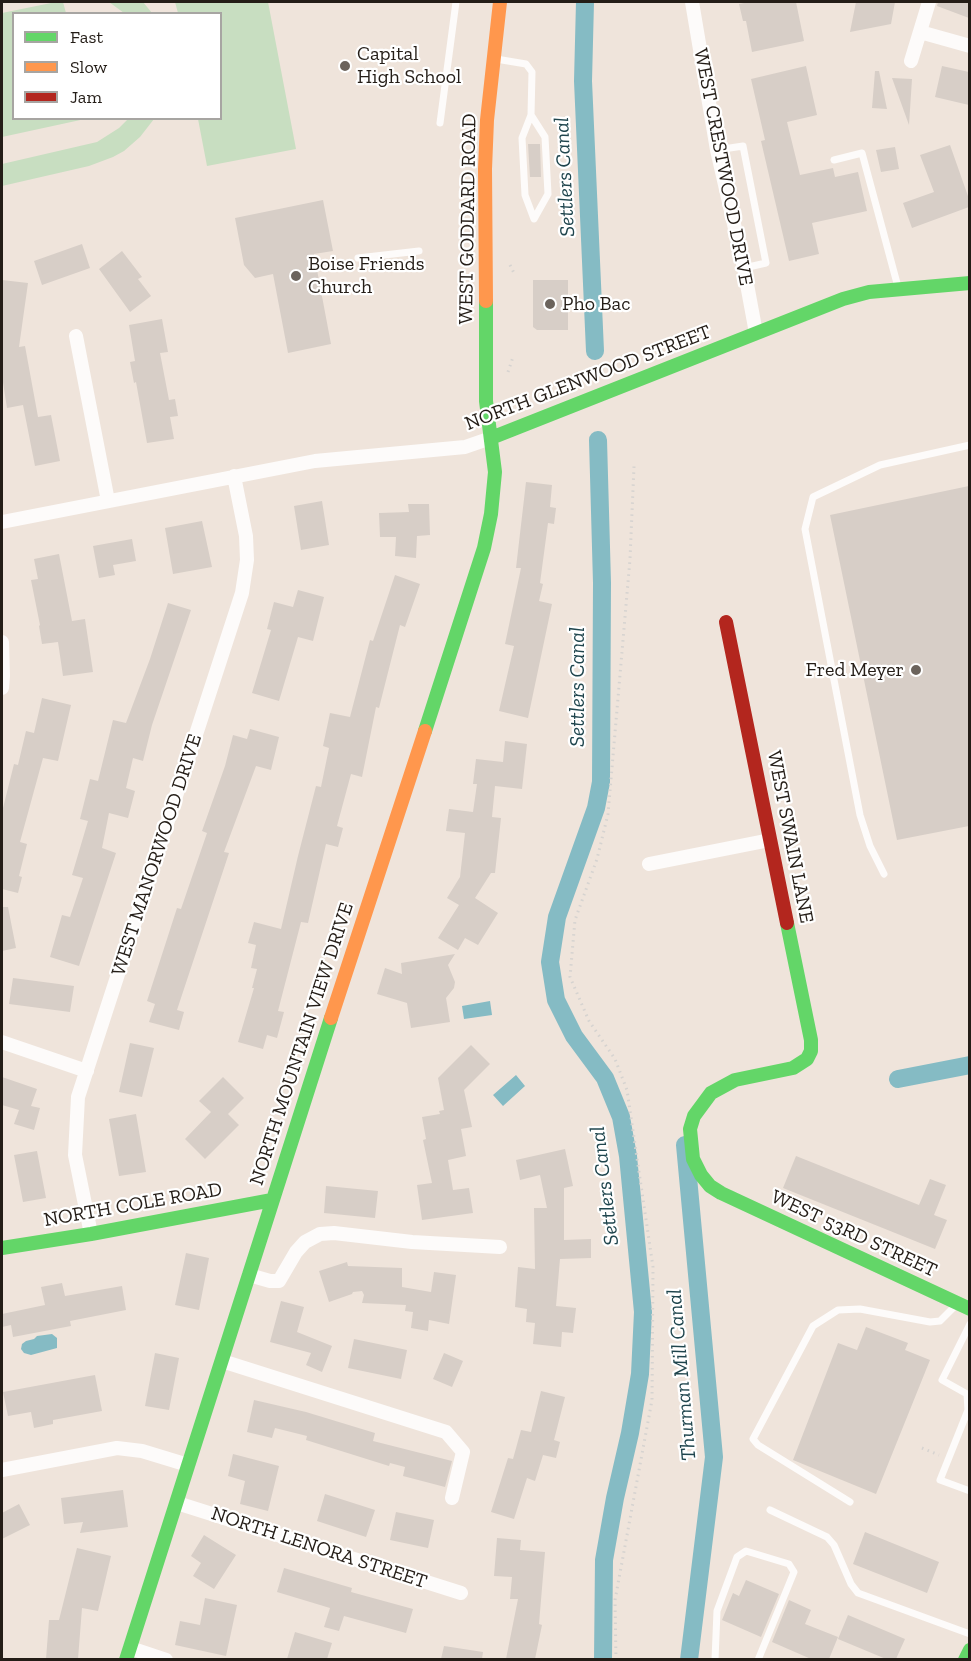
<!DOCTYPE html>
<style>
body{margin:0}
#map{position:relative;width:971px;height:1661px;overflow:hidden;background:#efe4db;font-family:"Zilla Slab",serif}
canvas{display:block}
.frame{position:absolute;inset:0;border:3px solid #241d17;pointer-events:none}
.legend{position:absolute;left:12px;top:12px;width:210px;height:108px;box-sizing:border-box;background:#fff;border:2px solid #a7a5a2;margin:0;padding:8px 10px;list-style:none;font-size:18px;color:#241d17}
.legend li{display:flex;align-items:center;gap:12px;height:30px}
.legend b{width:30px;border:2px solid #a7a5a2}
</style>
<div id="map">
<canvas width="971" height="1661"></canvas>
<div class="frame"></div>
<ul class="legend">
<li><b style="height:8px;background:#63d668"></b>Fast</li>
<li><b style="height:8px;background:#ff974d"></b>Slow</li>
<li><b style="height:8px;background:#b3261e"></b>Jam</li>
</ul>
</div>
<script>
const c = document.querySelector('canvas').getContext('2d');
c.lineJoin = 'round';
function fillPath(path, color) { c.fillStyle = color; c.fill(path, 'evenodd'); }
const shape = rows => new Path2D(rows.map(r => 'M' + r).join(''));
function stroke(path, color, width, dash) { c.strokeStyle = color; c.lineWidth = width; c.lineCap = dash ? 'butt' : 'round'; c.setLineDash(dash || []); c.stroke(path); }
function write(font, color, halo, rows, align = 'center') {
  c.font = font + ' "Zilla Slab",serif'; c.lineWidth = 4.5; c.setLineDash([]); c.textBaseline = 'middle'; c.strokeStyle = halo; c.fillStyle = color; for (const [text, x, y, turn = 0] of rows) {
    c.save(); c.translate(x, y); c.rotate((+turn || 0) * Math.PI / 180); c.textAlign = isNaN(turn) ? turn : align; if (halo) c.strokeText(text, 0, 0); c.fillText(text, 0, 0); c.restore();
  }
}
const green = shape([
 [56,2,63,2,66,13,14,14,14,118,85,119,2,137,2,13],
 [109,2,143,2,152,13,124,13],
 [175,2,268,2,296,149,207,166,198,119,220,118,220,14,178,13],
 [128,119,154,119,140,137,124,151,113,157,89,166,2,186,2,164,97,142,119,128]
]);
const water = shape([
 [490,1001,492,1015,464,1019,462,1006],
 [516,1075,525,1086,503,1106,493,1095],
 [52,1334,57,1338,57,1348,31,1355,24,1353,21,1349,22,1344,26,1341,34,1339,37,1336]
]);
const canal = shape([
 [585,2,583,81,595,351],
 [598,440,602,583,601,782,596,808,557,917,550,962,556,1000,574,1036,605,1078,621,1117,628,1156,643,1312,640,1374,630,1433,615,1498,604,1560,603,1660],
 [898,1079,970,1065],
 [685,1145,714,1457,689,1660]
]);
const building = shape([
 [749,2,796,2,804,41,752,52,746,21,743,21,739,4],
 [856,2,895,2,891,24,850,32],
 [938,2,969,2,969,18,937,6],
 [806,66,817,115,787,122,800,175,833,168,835,177,858,172,867,211,812,223,819,254,789,261,761,141,765,140,751,79],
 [942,66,969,72,969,105,935,97],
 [875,71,879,71,887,109,872,108],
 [892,78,912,79,909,125],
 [528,144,540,144,541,177,530,177],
 [950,145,969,199,969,207,912,228,903,203,934,192,920,155],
 [895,147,899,169,881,172,876,150],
 [323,200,333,251,314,254,331,344,288,353,273,274,255,278,244,265,235,218],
 [82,244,90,268,42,285,34,261],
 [122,251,142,277,138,279,151,296,130,312,99,269],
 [2,280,28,283,19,347,25,346,38,417,51,415,60,461,35,466,23,405,7,408,2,376],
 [533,280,568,280,568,330,537,330,533,327],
 [162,319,168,352,160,353,169,400,175,399,178,416,170,417,174,439,147,443,136,382,134,383,130,362,135,361,129,325],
 [526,482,552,485,550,507,556,508,554,524,548,523,540,583,543,584,539,601,552,604,528,718,499,711,514,646,505,644,521,568,516,568],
 [969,486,969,826,897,840,830,515],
 [322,501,329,545,301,550,294,506],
 [408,504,429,504,430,535,417,536,416,558,395,556,396,537,380,537,379,513,409,512],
 [202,521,212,567,173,574,165,528],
 [132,539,136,561,113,565,115,575,99,578,93,546],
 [59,554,72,621,85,619,93,672,63,676,58,642,42,644,39,626,40,625,31,580,38,579,34,559],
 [395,575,420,584,405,627,400,625,379,708,376,707,362,777,351,774,337,826,343,828,338,847,326,844,308,923,301,922,278,1011,284,1012,277,1038,267,1035,263,1049,238,1042,254,988,252,988,257,969,251,968,256,945,248,943,254,922,281,929,298,856,316,786,321,787,329,748,323,746,330,713,350,717,370,640,373,641],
 [298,590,324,597,313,641,298,637,279,701,252,693,271,630,267,629,274,602,293,607],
 [168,603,191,610,152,725,143,761,133,758,126,788,135,791,128,818,109,813,102,848,116,853,79,966,50,957,62,915,70,917,83,878,72,875,88,821,80,819,90,779,98,781,113,720,126,723,150,659],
 [42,698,71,705,58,761,43,758,20,842,27,844,19,876,22,877,18,893,2,889,2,812,14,764,18,765,26,731,34,733],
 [250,729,279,737,271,770,256,766,224,852,229,853,177,1010,184,1012,179,1030,149,1022,155,1004,147,1001,177,908,181,909,207,833,202,831,225,766,233,735,247,739],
 [505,741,527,744,522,789,495,786,492,817,501,818,495,873,491,873,475,898,498,913,478,945,465,938,458,950,438,938,459,905,447,898,460,877,465,833,446,831,449,809,473,812,477,784,473,784,476,759,503,762],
 [2,907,8,907,16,948,2,951],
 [455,954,448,965,455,982,454,988,446,998,450,1022,411,1028,407,1003,377,994,385,968,402,974,401,963],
 [13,978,74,986,70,1012,9,1004],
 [130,1043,154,1048,142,1097,119,1092],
 [471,1045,490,1064,464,1090,472,1127,461,1129,466,1156,448,1160,453,1190,469,1188,473,1213,422,1220,417,1185,432,1183,423,1140,426,1139,422,1117,440,1114,439,1111,444,1110,438,1078],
 [2,1077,37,1089,31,1106,40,1108,34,1130,14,1124,19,1110,2,1105],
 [223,1077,244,1098,228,1114,239,1125,205,1159,185,1139,211,1112,199,1101],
 [136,1114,146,1172,119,1176,109,1119],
 [565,1149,573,1186,564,1188,564,1240,591,1239,591,1258,560,1259,556,1306,576,1308,573,1333,562,1332,561,1347,533,1344,535,1323,526,1322,527,1309,515,1307,518,1267,535,1269,534,1208,547,1208,540,1175,520,1180,516,1160],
 [37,1151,46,1198,23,1202,14,1155],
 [796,1156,919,1205,930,1179,946,1185,934,1215,947,1220,935,1249,783,1188],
 [326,1186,378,1191,375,1218,324,1213],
 [186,1253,209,1258,199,1310,175,1305],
 [347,1262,348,1266,402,1268,402,1287,431,1292,434,1272,456,1275,449,1324,429,1320,428,1331,411,1328,413,1312,405,1311,406,1305,362,1303,364,1295,362,1291,353,1292,352,1294,329,1302,319,1271],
 [62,1283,65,1296,122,1286,126,1310,70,1321,71,1326,13,1337,11,1325,2,1327,2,1314,45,1305,41,1287],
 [281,1301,304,1307,297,1332,332,1346,322,1372,306,1365,311,1353,270,1342],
 [866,1327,908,1343,905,1350,930,1360,876,1494,793,1460,838,1343,857,1350],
 [354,1339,407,1350,401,1379,348,1368],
 [155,1353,179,1358,169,1410,145,1406],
 [444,1353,463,1361,452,1387,433,1379],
 [95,1375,102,1411,53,1420,53,1424,34,1428,31,1412,8,1416,3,1392],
 [541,1391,565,1397,554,1440,560,1442,556,1458,543,1455,535,1481,527,1478,514,1519,491,1512,508,1458,513,1459,521,1430,531,1432],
 [254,1400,306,1412,375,1433,373,1441,452,1461,445,1487,403,1476,405,1467,390,1463,389,1466,306,1440,307,1436,275,1428,272,1438,247,1432],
 [233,1454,279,1466,268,1511,240,1504,245,1481,228,1476],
 [123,1490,128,1527,80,1533,83,1522,64,1524,61,1498],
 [325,1494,375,1510,366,1537,317,1521],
 [19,1504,30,1525,2,1539,2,1513],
 [396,1512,434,1520,428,1548,390,1540],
 [865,1532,939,1562,927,1593,853,1564],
 [204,1535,236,1555,214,1589,193,1576,201,1563,191,1556],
 [497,1538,521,1540,520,1550,545,1552,539,1624,542,1625,535,1659,506,1659,518,1599,510,1599,512,1577,494,1576],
 [77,1548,111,1556,98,1611,82,1608,78,1659,46,1659,49,1620,59,1620],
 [284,1568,352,1588,351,1592,413,1609,406,1633,344,1616,339,1631,324,1627,330,1608,277,1592],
 [746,1580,779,1594,761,1637,722,1620,733,1593,739,1596],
 [205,1598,237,1605,226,1656,175,1645,180,1621,200,1625],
 [789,1600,811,1610,805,1624,838,1637,829,1659,811,1659,772,1642],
 [848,1615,905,1639,896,1659,886,1659,838,1639],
 [295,1632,332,1643,327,1659,287,1659],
 [444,1646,483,1652,482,1659,441,1659]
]);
const path = shape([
 [510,265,514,273],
 [508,372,513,357],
 [922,1448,939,1455],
 [616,1660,615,1600,652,1400,653,1267,627,1090,615,1059,589,1021,570,977,575,920,597,859,608,814,630,559,634,466]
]);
const lane = shape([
 [496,59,526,64,532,72,531,115,522,138,525,195,534,219,548,194,545,137,531,115],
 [440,123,456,2],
 [717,150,743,146,766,263,744,268],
 [834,160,862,153,898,287],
 [358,258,419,251],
 [884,874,870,846,860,815,805,529,813,497,880,465,970,445],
 [970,1324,942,1380,967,1394,968,1410,940,1480,970,1491],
 [850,1502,758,1445,753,1439,813,1326,838,1310,860,1309,930,1322,940,1321,956,1305],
 [770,1510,827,1537,834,1545,851,1584,858,1593,970,1634],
 [715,1660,717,1611,737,1557,746,1551,789,1564,794,1572,758,1660]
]);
const street = shape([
 [692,2,717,150,744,268,756,333],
 [920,32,970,46],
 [911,61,929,2],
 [76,336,108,501],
 [2,522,315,461,465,447,491,438],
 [2,642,3,676,2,688],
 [649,864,770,840],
 [2,1042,87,1071],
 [91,1234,75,1155,78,1097,242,593,247,560,246,536,234,476],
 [249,1275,270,1281,279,1281,296,1252,305,1242,320,1234,334,1233,412,1242,500,1247],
 [222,1361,446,1432,463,1452,452,1498],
 [2,1470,117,1448,142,1451,188,1465],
 [177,1503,461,1593],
 [130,1648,166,1660]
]);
const fast = shape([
 [491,438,843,299,869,292,970,283],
 [425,731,484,548,491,514,495,472,486,401,486,301],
 [787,923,811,1040,811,1051,807,1059,793,1068,735,1080,711,1093,694,1116,690,1129,693,1159,701,1175,710,1186,721,1193,970,1309],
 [2,1248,91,1234,272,1200],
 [126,1660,331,1018],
 [965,1660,970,1650]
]);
const slow = shape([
 [486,301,485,169,487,120,500,2],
 [331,1018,425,731]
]);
const jam = shape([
 [726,622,787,923]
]);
const markers = [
 [345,66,6,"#6b635c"],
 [296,276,6,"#6b635c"],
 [550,304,6,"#6b635c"],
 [916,670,6,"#6b635c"]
];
const poiNames = [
 ["Capital",357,54],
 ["High School",357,77],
 ["Boise Friends",308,264],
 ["Church",308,287],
 ["Pho Bac",562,304],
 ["Fred Meyer",904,670,"right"]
];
const streetNames = [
 ["WEST CRESTWOOD DRIVE",723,167,79],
 ["WEST GODDARD ROAD",468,219,-89],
 ["NORTH GLENWOOD STREET",588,378,-21],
 ["WEST SWAIN LANE",790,837,79],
 ["WEST MANORWOOD DRIVE",157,855,-72],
 ["NORTH MOUNTAIN VIEW DRIVE",302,1044,-72],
 ["NORTH COLE ROAD",133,1205,-10],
 ["WEST 53RD STREET",854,1234,25],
 ["NORTH LENORA STREET",319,1548,18]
];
const waterNames = [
 ["Settlers Canal",565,177,-93],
 ["Settlers Canal",578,687,-90],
 ["Settlers Canal",605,1186,-97],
 ["Thurman Mill Canal",682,1375,-95]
];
fillPath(green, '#c8dec1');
fillPath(water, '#85bbc4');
stroke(canal, '#85bbc4', 18);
fillPath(building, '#d7cec7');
stroke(path, '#d6d3d0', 3, [1.5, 4.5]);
stroke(lane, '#fdfbfa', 7);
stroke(street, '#fdfbfa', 14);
stroke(fast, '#63d668', 14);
stroke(slow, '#ff974d', 14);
stroke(jam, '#b3261e', 14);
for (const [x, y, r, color] of markers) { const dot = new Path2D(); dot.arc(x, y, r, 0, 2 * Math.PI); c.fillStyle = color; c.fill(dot); stroke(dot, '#fff', 2); }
write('20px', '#241d17', '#fff', poiNames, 'left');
write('20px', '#241d17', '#fff', streetNames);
write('italic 21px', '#1f454d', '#fff', waterNames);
</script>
